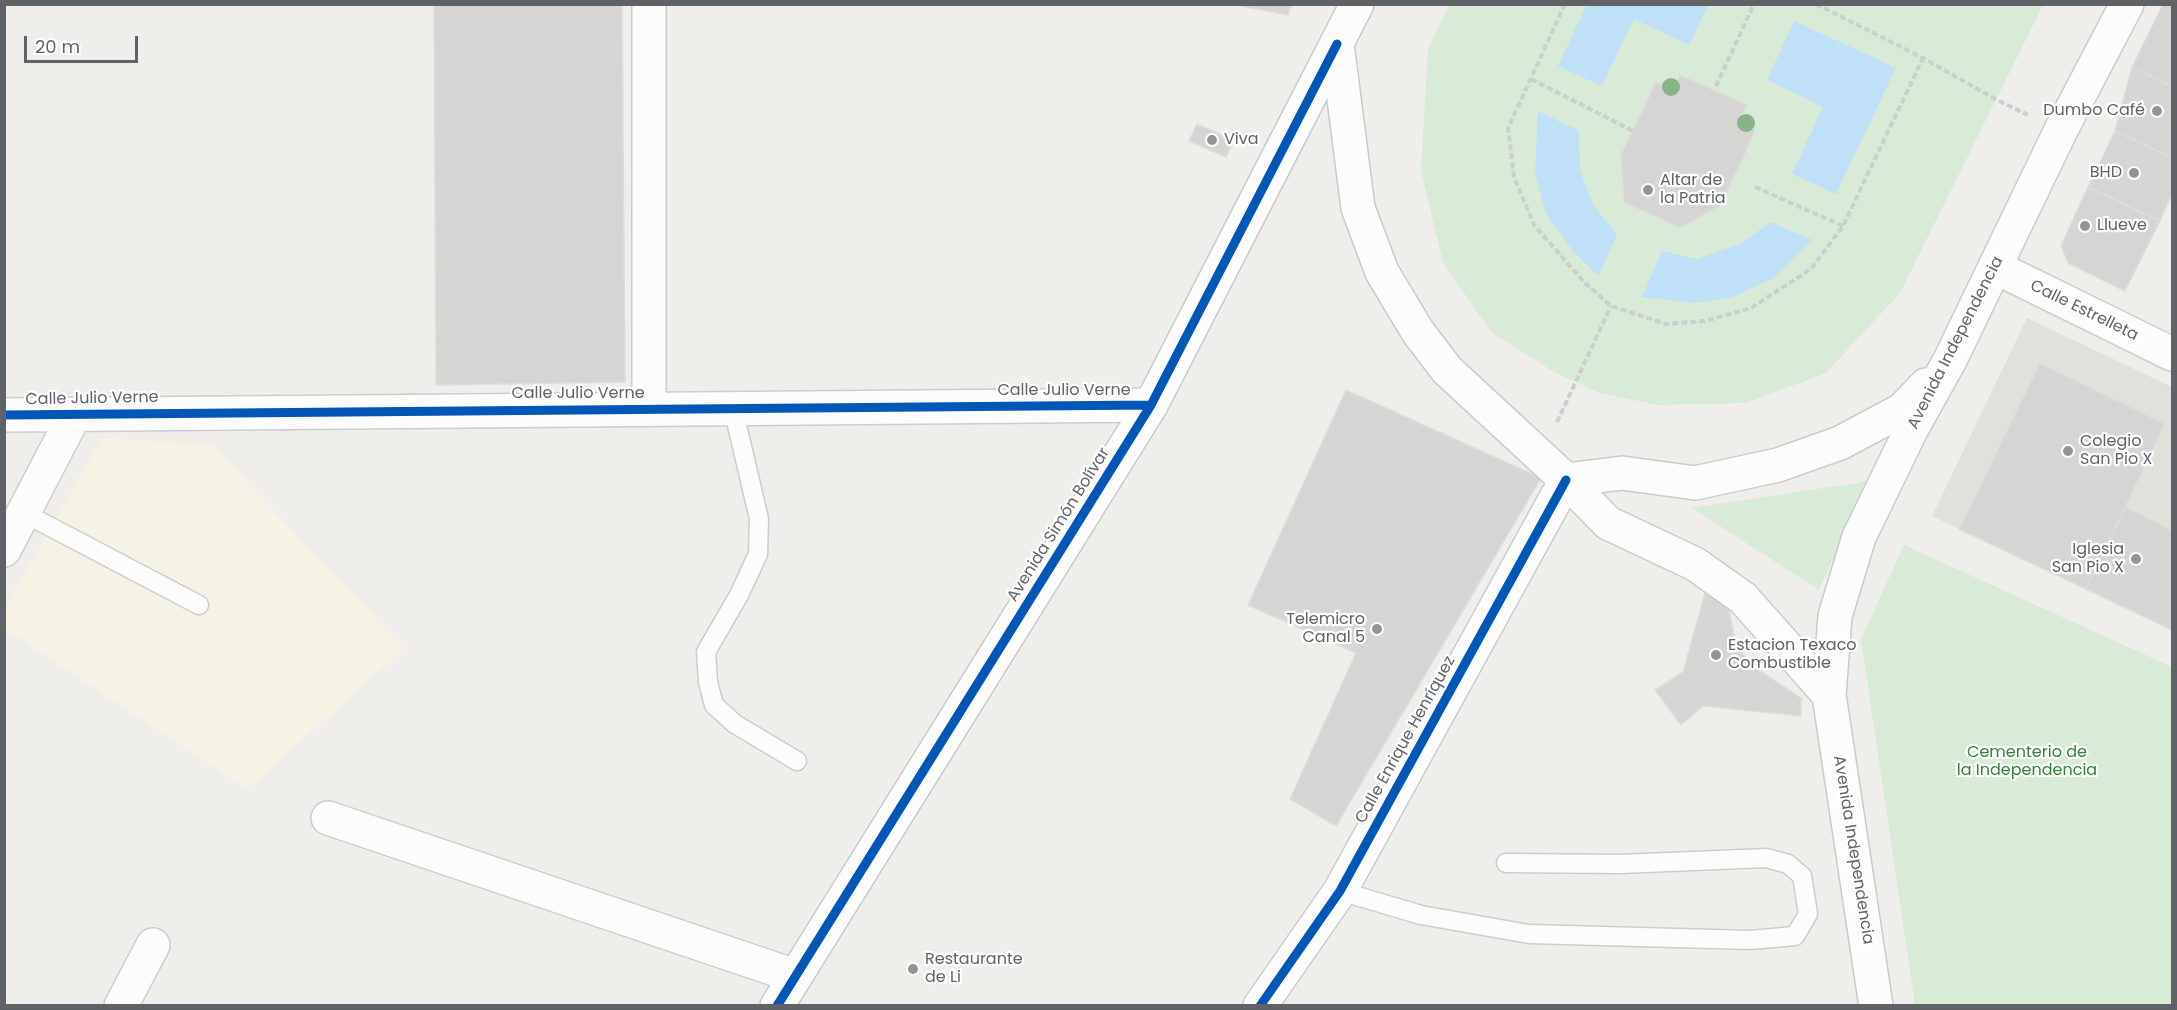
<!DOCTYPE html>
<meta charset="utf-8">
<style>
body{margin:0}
#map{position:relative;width:2177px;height:1010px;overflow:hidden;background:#efeeea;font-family:Poppins,sans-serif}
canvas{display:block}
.frame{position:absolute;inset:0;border:6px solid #5f6368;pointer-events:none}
.scale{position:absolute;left:24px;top:36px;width:114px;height:27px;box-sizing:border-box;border:3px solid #5f6368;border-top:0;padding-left:8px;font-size:18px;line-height:21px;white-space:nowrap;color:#5f6368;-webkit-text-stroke:4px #fff;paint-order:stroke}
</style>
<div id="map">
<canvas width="2177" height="1010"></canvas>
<div class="frame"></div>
<div class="scale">20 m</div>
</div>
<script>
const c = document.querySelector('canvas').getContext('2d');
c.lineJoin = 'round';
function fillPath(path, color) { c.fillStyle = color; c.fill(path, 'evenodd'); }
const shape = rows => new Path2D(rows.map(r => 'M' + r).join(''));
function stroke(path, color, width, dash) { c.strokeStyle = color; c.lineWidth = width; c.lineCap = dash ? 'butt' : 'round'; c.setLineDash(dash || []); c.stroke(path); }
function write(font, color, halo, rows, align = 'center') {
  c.font = font + ' Poppins,sans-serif'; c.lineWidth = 4.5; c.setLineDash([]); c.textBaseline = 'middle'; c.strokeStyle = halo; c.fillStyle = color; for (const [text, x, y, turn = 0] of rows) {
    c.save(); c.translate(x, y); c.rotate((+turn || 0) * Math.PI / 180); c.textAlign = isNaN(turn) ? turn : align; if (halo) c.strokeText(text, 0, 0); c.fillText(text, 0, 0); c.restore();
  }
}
const commercial = shape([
 [102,438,212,445,404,649,247,789,5,629,5,608]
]);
const education = shape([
 [2027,318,2172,387,2172,630,1932,516]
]);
const green = shape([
 [1449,5,2043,5,1900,293,1826,373,1746,403,1659,405,1600,393,1554,372,1491,332,1443,263,1421,171,1428,49],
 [1869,481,1819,590,1692,508],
 [1904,545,2172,667,2172,1005,1915,1005,1861,639]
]);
const water = shape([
 [1587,4,1708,4,1708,5,1689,45,1634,19,1602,86,1558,66],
 [1794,21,1896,68,1836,194,1792,174,1823,107,1767,80],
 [1538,111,1579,131,1580,170,1593,205,1617,235,1598,276,1572,250,1546,214,1535,171],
 [1771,222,1812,240,1772,279,1732,297,1694,303,1642,297,1662,251,1697,259,1740,244]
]);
const building = shape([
 [434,4,622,4,625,382,436,385,434,4],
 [1229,4,1292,4,1288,15,1229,4],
 [2163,4,2172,4,2172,87,2132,67,2163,4],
 [2132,67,2172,87,2172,158,2115,131,2132,67],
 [1680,75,1747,105,1739,122,1756,129,1721,205,1680,228,1624,202,1621,155,1656,82,1674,91,1680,75],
 [1197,124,1234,140,1226,157,1189,141,1197,124],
 [2115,131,2172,158,2172,193,2160,221,2088,187,2115,131],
 [2088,187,2160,221,2125,291,2068,263,2061,246,2088,187],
 [2040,363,2165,424,2086,589,1959,529,2040,363],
 [1346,390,1541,478,1336,826,1290,799,1356,653,1248,605,1346,390],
 [2125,507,2172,530,2172,630,2086,589,2125,507],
 [1709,579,1725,589,1736,645,1753,666,1801,698,1801,716,1703,706,1681,725,1655,690,1683,672,1709,579]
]);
const path = shape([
 [1565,4,1508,128,1514,177,1534,225,1584,282,1611,306,1666,324,1705,321,1751,308,1811,269,1843,226,1923,58],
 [1816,4,1923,58,1997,100,2028,115],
 [1531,79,1633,131],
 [1716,86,1754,4],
 [1755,187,1843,226],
 [1557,422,1611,306]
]);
const service = shape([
 [733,408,759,519,758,554,739,595,706,652,708,682,714,705,735,724,797,761],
 [24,513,199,605],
 [1340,891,1421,915,1529,934,1750,940,1795,936,1808,914,1802,876,1788,864,1766,858,1620,864,1506,863]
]);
const minor = shape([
 [649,4,649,409],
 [1995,267,2172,354],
 [4,415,1151,405],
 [4,550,75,414],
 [328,818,795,976],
 [121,1006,153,945],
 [1260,1006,1340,891,1566,480]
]);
const secondary = shape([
 [1337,44,1358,208,1382,272,1418,332,1447,370,1566,480,1608,523,1695,564,1743,598,1829,695],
 [1566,480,1622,473,1695,483,1778,465,1840,443,1902,410,1926,385],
 [777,1006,1151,405,1357,4],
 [1876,1006,1829,695,1835,616,1859,537,1911,430,1950,360,2061,130,2127,4]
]);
const cycleway = shape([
 [4,415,1151,405],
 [777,1006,1151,405,1337,44],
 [1260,1006,1340,891,1566,480]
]);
const trees = [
 [1671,87],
 [1746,123]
];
const markers = [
 [2157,111,6,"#919496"],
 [1212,140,6,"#919496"],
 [2134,173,6,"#919496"],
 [1648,190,6,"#919496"],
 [2085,226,6,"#919496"],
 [2068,451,6,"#919496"],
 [2136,559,6,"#919496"],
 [1377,629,6,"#919496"],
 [1716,655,6,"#919496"],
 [913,969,6,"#919496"]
];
const poiNames = [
 ["Dumbo Café",2145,111,"right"],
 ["Viva",1224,140],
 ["BHD",2122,173,"right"],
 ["Altar de",1660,181],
 ["la Patria",1660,199],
 ["Llueve",2097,226],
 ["Colegio",2080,442],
 ["San Pio X",2080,460],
 ["Iglesia",2124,550,"right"],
 ["San Pio X",2124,568,"right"],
 ["Telemicro",1365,620,"right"],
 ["Canal 5",1365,638,"right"],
 ["Estacion Texaco",1728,646],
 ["Combustible",1728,664],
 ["Restaurante",925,960],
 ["de Li",925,978]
];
const streetNames = [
 ["Calle Estrelleta",2084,311,26],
 ["Avenida Independencia",1956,343,-63],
 ["Calle Julio Verne",1064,391],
 ["Calle Julio Verne",578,394],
 ["Calle Julio Verne",92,399,-1],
 ["Avenida Simón Bolívar",1059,525,-58],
 ["Calle Enrique Henríquez",1406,740,-61],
 ["Avenida Independencia",1853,850,81]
];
const parkNames = [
 ["Cementerio de",2027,753],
 ["la Independencia",2027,771]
];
fillPath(commercial, '#f7f3e4');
fillPath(education, '#e2e0da');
fillPath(green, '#d8ebd6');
fillPath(water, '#bfe0f9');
fillPath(building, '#d6d5d3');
stroke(building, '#deddd9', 1.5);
stroke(service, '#cbcccc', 21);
stroke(minor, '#cbcccc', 36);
stroke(secondary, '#cacacb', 36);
stroke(path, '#cacfcc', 4, [6, 3]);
stroke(service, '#fdfcfc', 18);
stroke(minor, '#fdfcfc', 33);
stroke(secondary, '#fdfcfc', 33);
stroke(cycleway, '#0057b8', 9);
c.fillStyle = '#88b388';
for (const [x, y] of trees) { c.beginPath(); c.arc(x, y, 9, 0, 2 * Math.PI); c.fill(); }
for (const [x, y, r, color] of markers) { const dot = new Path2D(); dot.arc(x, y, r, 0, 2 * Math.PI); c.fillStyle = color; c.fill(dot); stroke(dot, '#fff', 2); }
write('16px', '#5f6368', '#fff', poiNames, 'left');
write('16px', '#5f6368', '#fff', streetNames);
write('16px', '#348238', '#fff', parkNames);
</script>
